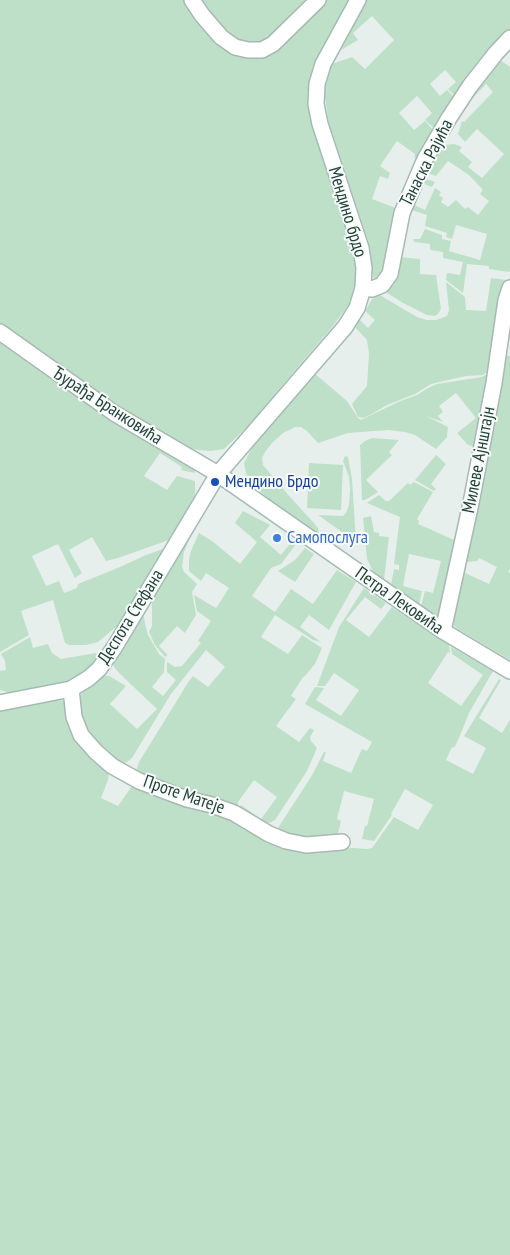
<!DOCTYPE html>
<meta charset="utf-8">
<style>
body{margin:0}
canvas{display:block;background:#e6efeb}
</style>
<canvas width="510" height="1255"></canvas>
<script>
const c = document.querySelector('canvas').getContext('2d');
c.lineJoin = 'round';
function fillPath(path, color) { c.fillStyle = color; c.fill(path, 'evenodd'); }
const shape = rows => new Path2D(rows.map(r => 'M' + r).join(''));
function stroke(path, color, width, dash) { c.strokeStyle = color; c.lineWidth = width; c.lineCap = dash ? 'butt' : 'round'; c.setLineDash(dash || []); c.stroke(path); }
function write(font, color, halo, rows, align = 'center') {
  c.font = font + ' "PT Sans Narrow",sans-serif'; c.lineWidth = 4; c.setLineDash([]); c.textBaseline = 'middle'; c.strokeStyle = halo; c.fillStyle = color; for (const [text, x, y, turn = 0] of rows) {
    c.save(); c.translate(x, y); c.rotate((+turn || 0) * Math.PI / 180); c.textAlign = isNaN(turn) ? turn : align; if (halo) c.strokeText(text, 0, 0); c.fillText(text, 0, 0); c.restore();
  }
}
const green = shape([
 [0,0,187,0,251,56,324,0,349,0,316,62,309,83,307,101,316,139,354,250,356,282,352,296,348,306,332,327,247,427,224,449,211,451,198,450,185,447,165,439,0,328],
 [198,0,311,0,265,42,245,43,230,37],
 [367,0,510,0,510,33,458,99,448,89,456,82,445,70,430,84,440,96,447,90,457,100,437,131,425,120,432,113,417,96,399,113,414,130,425,121,436,133,420,160,414,157,415,154,397,141,380,166,390,173,388,179,380,176,372,199,398,209,384,277,375,280,373,276,371,253,368,240,329,123,324,91,332,64,352,57,365,69,394,40,372,16,353,33,358,40,341,50],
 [497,58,510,67,510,270,509,272,489,269,489,266,467,264,463,293,446,280,447,273,460,275,463,262,443,258,443,252,430,250,430,244,414,242,413,239,420,239,425,229,442,235,442,239,451,241,449,251,480,260,487,234,456,225,452,239,446,237,447,233,425,226,427,215,409,209,406,223,405,219,409,204,421,177,435,182,432,187,419,182,410,203,425,210,435,188,441,192,439,195,443,198,441,202,448,207,456,200,465,209,468,207,478,215,489,201,480,194,483,190,469,175,448,161,436,176,423,172,437,150,445,145,454,144,462,147,459,151,472,162,468,167,482,178,504,154,477,129,465,142,458,134,462,121,464,122,493,92,486,84,457,115,458,117,448,136,445,137,443,135,478,80,493,60],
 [398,257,420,259,420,274,436,275,441,309,438,314,435,316,427,315,403,303,384,291],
 [491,278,507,280,502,299,494,366,483,375,466,376,431,384,415,394,387,405,370,415,363,418,358,417,352,404,367,386,369,354,367,340,355,327,359,319,368,328,375,320,365,311,374,296,378,294,417,317,427,320,436,320,447,316,449,310,446,282,465,297,466,310,486,311],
 [0,337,194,467,195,473,181,470,182,467,160,453,144,476,167,490,177,476,195,481,195,500,180,530,169,540,118,558,106,561,92,537,69,550,82,573,75,578,58,544,32,556,46,586,59,581,64,593,77,588,78,584,120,567,146,555,166,548,133,605,116,627,98,642,86,645,69,645,65,643,53,600,21,611,29,635,0,652],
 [504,355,510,356,510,568,508,572,510,573,510,660,456,628,451,621,463,572,489,584,497,567,479,558,477,561,467,562,465,561],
 [490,372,475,445,472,446,468,445,457,433,476,418,456,393,439,406,443,412,438,416,443,422,426,416,448,427,447,437,436,449,415,435,405,432,388,430,348,433,318,443,307,431,301,427,295,427,283,433,272,443,265,452,262,458,263,465,290,497,314,523,318,528,319,534,272,502,250,482,246,473,244,463,253,446,314,373,347,401,358,418,361,420,398,402,417,395,428,388,437,384,482,377],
 [372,438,399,440,389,452,392,455,366,480,378,492,365,500,362,500,360,445,365,441],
 [436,455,446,464,431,484,436,489,434,491,415,480],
 [345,456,348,457,352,479,356,542,318,515,343,516,346,513,349,505,350,489,349,477,343,461],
 [309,463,343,465,341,510,307,508],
 [414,482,433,492,417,519,419,521,418,524,459,542,439,617,421,606,425,591,433,593,441,561,409,554,403,586,422,591,419,605,391,585,394,569,399,570,399,565,394,564,400,517,367,503,379,495,386,501,389,501,408,483,410,485],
 [243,511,270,525,260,537,281,555,293,540,296,544,281,564,271,568,252,596,275,612,291,589,313,604,337,570,356,582,329,630,309,615,300,627,321,642,313,640,275,615,261,637,288,654,302,635,322,648,315,664,304,677,303,677,291,696,296,699,276,726,299,742,310,728,314,730,310,737,311,741,317,748,307,771,275,820,269,823,261,824,236,810,241,805,261,819,277,797,254,780,238,802,238,805,234,809,136,772,139,762,189,681,193,676,208,687,225,667,206,650,171,694,132,758,127,762,122,764,118,763,82,730,79,700,82,693,94,682,103,676,109,676,126,686,110,704,137,729,157,709,119,673,114,667,113,663,143,609,145,624,148,635,159,654,165,659,164,672,152,687,163,696,176,680,167,672,167,662,175,667,182,666,201,643,198,641,211,621,197,611,194,595,216,608,229,588,206,573,201,581,189,571,189,559,191,551,199,533,212,541,240,564,257,542,235,523],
 [371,516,374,532,379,533,379,536,389,537,384,580,373,571,367,559,363,518],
 [198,519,184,552,182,567,184,572,197,584,192,592,196,615,185,633,177,626,159,646,168,655,165,657,155,645,149,632,152,626,152,596],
 [305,548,314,554,295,582,278,571,295,560],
 [364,588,386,603,381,609,365,597,346,620,369,637,392,607,449,645,450,653,448,652,428,683,461,706,483,675,452,654,451,647,493,671,469,713,459,738,454,748,452,747,446,760,473,774,486,748,464,736,499,679,501,680,479,718,502,733,510,720,510,1255,0,1255,0,706,55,699,68,702,72,723,75,731,88,749,105,767,109,774,108,780,101,798,118,806,132,786,137,785,167,796,217,810,231,816,272,840,292,846,310,849,354,848,367,849,372,848,394,817,418,830,433,805,405,789,391,814,392,815,374,841,362,839,365,826,367,826,374,799,344,791,337,819,341,821,337,837,328,841,309,842,284,837,277,834,276,831,311,777,324,752,326,752,323,761,351,773,362,749,367,751,372,742,305,704,315,687,324,688,316,700,341,716,359,690,334,673,325,686,317,686,339,627],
 [30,637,33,648,48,644,52,653,61,659,96,653,100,656,99,662,73,681,11,693,0,690,0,671,6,670,5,661,1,654]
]);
const street = shape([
 [192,0,202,15,221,37,235,47,248,50,262,50,273,44,318,0],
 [363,288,372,289,382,285,390,274,402,213,425,159,449,118,470,86,496,53,510,38],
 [0,332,114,413,218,474],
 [443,631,471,503,494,383,506,300,510,288],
 [71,689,74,717,81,735,96,752,112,766,139,781,168,792,187,799,212,805,234,813,269,834,286,841,306,845,342,842]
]);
const secondary = shape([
 [218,474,443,631,510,671],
 [0,703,71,689,89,678,99,669,114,648,218,474,345,327,357,308,363,288,364,268,361,248,320,124,316,104,317,84,323,64,358,0]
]);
const markers = [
 [215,482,5,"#1a4fb4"],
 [277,538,5,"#3f7fe0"]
];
const streetNames = [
 ["Танаска Рајића",427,163,-63],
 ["Мендино брдо",347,212,73],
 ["Ђурађа Бранковића",107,406,33],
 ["Милеве Ајнштајн",479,460,-79],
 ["Петра Лековића",399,601,35],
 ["Деспота Стефана",131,617,-58],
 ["Проте Матеје",184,795,19]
];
const transitNames = [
 ["Мендино Брдо",225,482]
];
const shopNames = [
 ["Самопослуга",287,538]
];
fillPath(green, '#bfe0c8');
stroke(street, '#a8b8b2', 18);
stroke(secondary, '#a4bbb3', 18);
stroke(street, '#fff', 15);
stroke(secondary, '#fff', 15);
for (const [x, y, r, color] of markers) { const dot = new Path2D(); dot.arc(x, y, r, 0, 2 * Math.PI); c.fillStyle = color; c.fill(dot); stroke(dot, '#f7fbf9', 2); }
write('18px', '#24423a', '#f7fbf9', streetNames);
write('18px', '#164399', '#f7fbf9', transitNames, 'left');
write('18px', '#366cbe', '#f7fbf9', shopNames, 'left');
</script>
